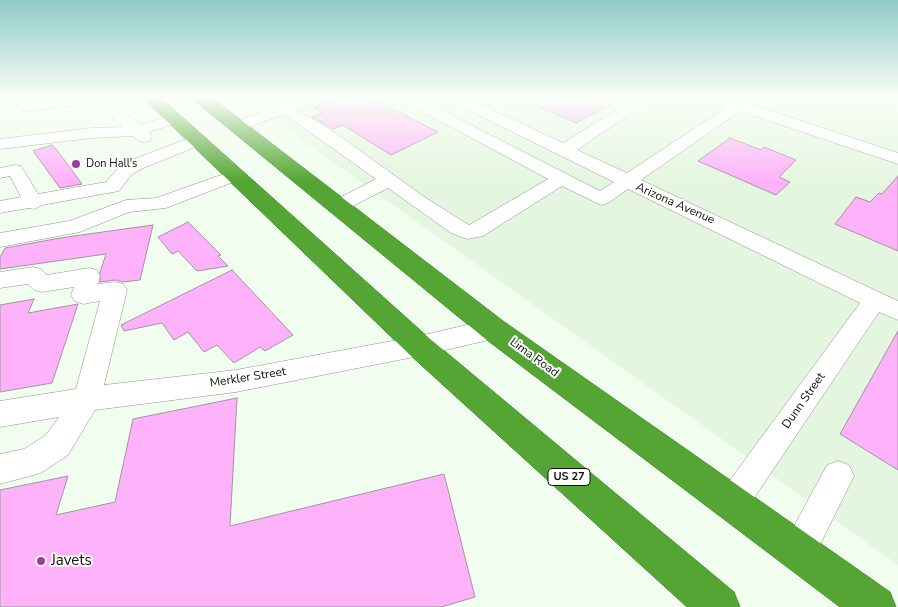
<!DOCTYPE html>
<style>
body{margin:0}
canvas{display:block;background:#f1fdee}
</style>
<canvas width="898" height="607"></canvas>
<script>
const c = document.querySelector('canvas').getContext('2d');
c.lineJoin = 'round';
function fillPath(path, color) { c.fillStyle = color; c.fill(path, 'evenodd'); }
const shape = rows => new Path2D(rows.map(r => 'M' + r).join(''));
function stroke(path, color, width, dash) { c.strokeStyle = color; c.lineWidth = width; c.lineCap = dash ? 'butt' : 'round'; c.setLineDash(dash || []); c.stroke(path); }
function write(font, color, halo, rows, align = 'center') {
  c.font = font + ' "Nunito Sans",sans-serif'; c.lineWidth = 4; c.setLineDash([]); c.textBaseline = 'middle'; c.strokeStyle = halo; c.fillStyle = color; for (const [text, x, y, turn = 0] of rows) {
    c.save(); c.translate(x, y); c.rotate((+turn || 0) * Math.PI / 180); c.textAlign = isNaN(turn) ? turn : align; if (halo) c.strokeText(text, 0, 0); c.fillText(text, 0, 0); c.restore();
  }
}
const built = shape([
 [242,97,898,97,898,565]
]);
const building = shape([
 [341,97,369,97,438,132,391,155,343,125,333,129,312,117,322,113,313,107,341,97],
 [516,97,624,97,576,123,516,97],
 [730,138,761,150,764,147,796,160,779,177,790,182,776,195,698,161,730,138],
 [52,145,57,150,82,184,60,188,33,151,52,145],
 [898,176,898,251,835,224,856,197,870,202,879,193,882,194,898,176],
 [188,222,221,255,218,256,228,266,197,271,178,251,172,254,158,237,188,222],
 [153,225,140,280,123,282,115,280,100,282,100,272,106,254,0,269,0,257,5,248,60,238,153,225],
 [232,270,293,335,265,351,260,347,234,363,217,345,204,352,188,332,174,340,162,323,124,331,121,325,232,270],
 [34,299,28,313,78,304,52,383,0,392,0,305,34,299],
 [898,331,898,470,840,434,898,331],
 [237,398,230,526,444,474,475,597,441,607,0,607,0,490,68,476,56,515,115,502,133,419,237,398]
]);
const minor = shape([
 [67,97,97,97,111,100,140,125,174,114,180,116,182,119,180,122,149,132,152,137,150,141,144,142,138,141,133,136,92,138,0,149,0,139,92,128,123,127,101,106,92,104,24,111,19,109,16,106,19,103,24,101,67,97],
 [261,97,277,97,286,102,297,97,314,97,312,100,296,109,334,132,426,198,469,225,548,179,401,100,399,97,416,97,600,191,614,182,448,100,446,97,464,97,563,143,637,97,653,97,651,100,577,150,627,173,727,107,708,100,706,97,726,97,739,101,750,97,789,97,787,100,753,105,898,153,898,164,740,111,641,180,898,301,898,320,879,312,744,513,733,518,722,513,717,502,722,491,860,303,628,189,608,203,601,205,562,186,483,236,467,239,451,233,388,188,347,209,340,211,333,209,330,205,333,201,376,179,284,114,244,129,232,129,230,126,232,123,274,107,261,97],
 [197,135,203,136,205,140,203,144,141,169,131,175,119,191,42,205,34,209,29,208,0,213,0,201,21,197,10,176,0,178,0,168,15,165,21,166,38,194,106,182,119,167,129,161,197,135],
 [235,170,241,171,244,175,241,179,166,208,129,212,80,232,0,247,0,233,69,221,126,200,156,198,235,170],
 [33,267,41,269,47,275,89,268,97,270,100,276,98,284,115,282,123,284,127,290,104,385,236,370,419,336,493,319,502,322,505,329,502,336,493,339,419,356,236,392,95,410,68,455,41,473,0,484,0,454,24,449,46,435,59,417,0,427,0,401,76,389,100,301,83,304,75,301,71,295,74,287,42,292,34,290,28,284,0,288,0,272,33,267],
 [838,461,849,465,854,476,811,563,799,568,787,563,782,551,787,539,827,465,838,461]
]);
const highway = shape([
 [142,97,160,97,429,338,734,592,740,607,687,607,409,354,142,97],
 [193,97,211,97,503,321,890,592,896,607,840,607,483,337,195,101,193,97]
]);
const markers = [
 [76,164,5,"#a03a9f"],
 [41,561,5,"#a03a9f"]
];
const farPoinames = [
 ["Don Hall's",86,164]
];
const shields = [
 [569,477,42]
];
const shieldNames = [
 ["US 27",569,477]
];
const streetNames = [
 ["Arizona Avenue",675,204,24],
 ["Lima Road",534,358,36],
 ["Merkler Street",248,378,-9],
 ["Dunn Street",804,401,-55]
];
const nearPoinames = [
 ["Javets",51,561]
];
fillPath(built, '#e5f6e0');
fillPath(building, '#feb2fa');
stroke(building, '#a294a1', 1);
stroke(minor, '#899486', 1);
stroke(highway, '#3a7025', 1);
fillPath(minor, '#fff');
fillPath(highway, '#54a534');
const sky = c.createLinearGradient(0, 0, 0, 181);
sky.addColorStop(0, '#90cac8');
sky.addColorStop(0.54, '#f9fef7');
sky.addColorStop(1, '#f9fef700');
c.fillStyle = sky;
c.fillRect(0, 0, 898, 181);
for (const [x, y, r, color] of markers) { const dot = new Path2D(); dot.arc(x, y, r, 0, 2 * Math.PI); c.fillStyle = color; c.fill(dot); stroke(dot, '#fff', 2); }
write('11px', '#0b0f0a', '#fff', farPoinames, 'left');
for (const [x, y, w] of shields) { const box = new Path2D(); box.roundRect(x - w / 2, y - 8.5, w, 17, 4); c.fillStyle = '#fff'; c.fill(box); stroke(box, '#0b0f0a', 1); }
write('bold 11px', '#0b0f0a', null, shieldNames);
write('12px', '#0b0f0a', '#fff', streetNames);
write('15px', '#0b0f0a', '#fff', nearPoinames, 'left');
</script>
